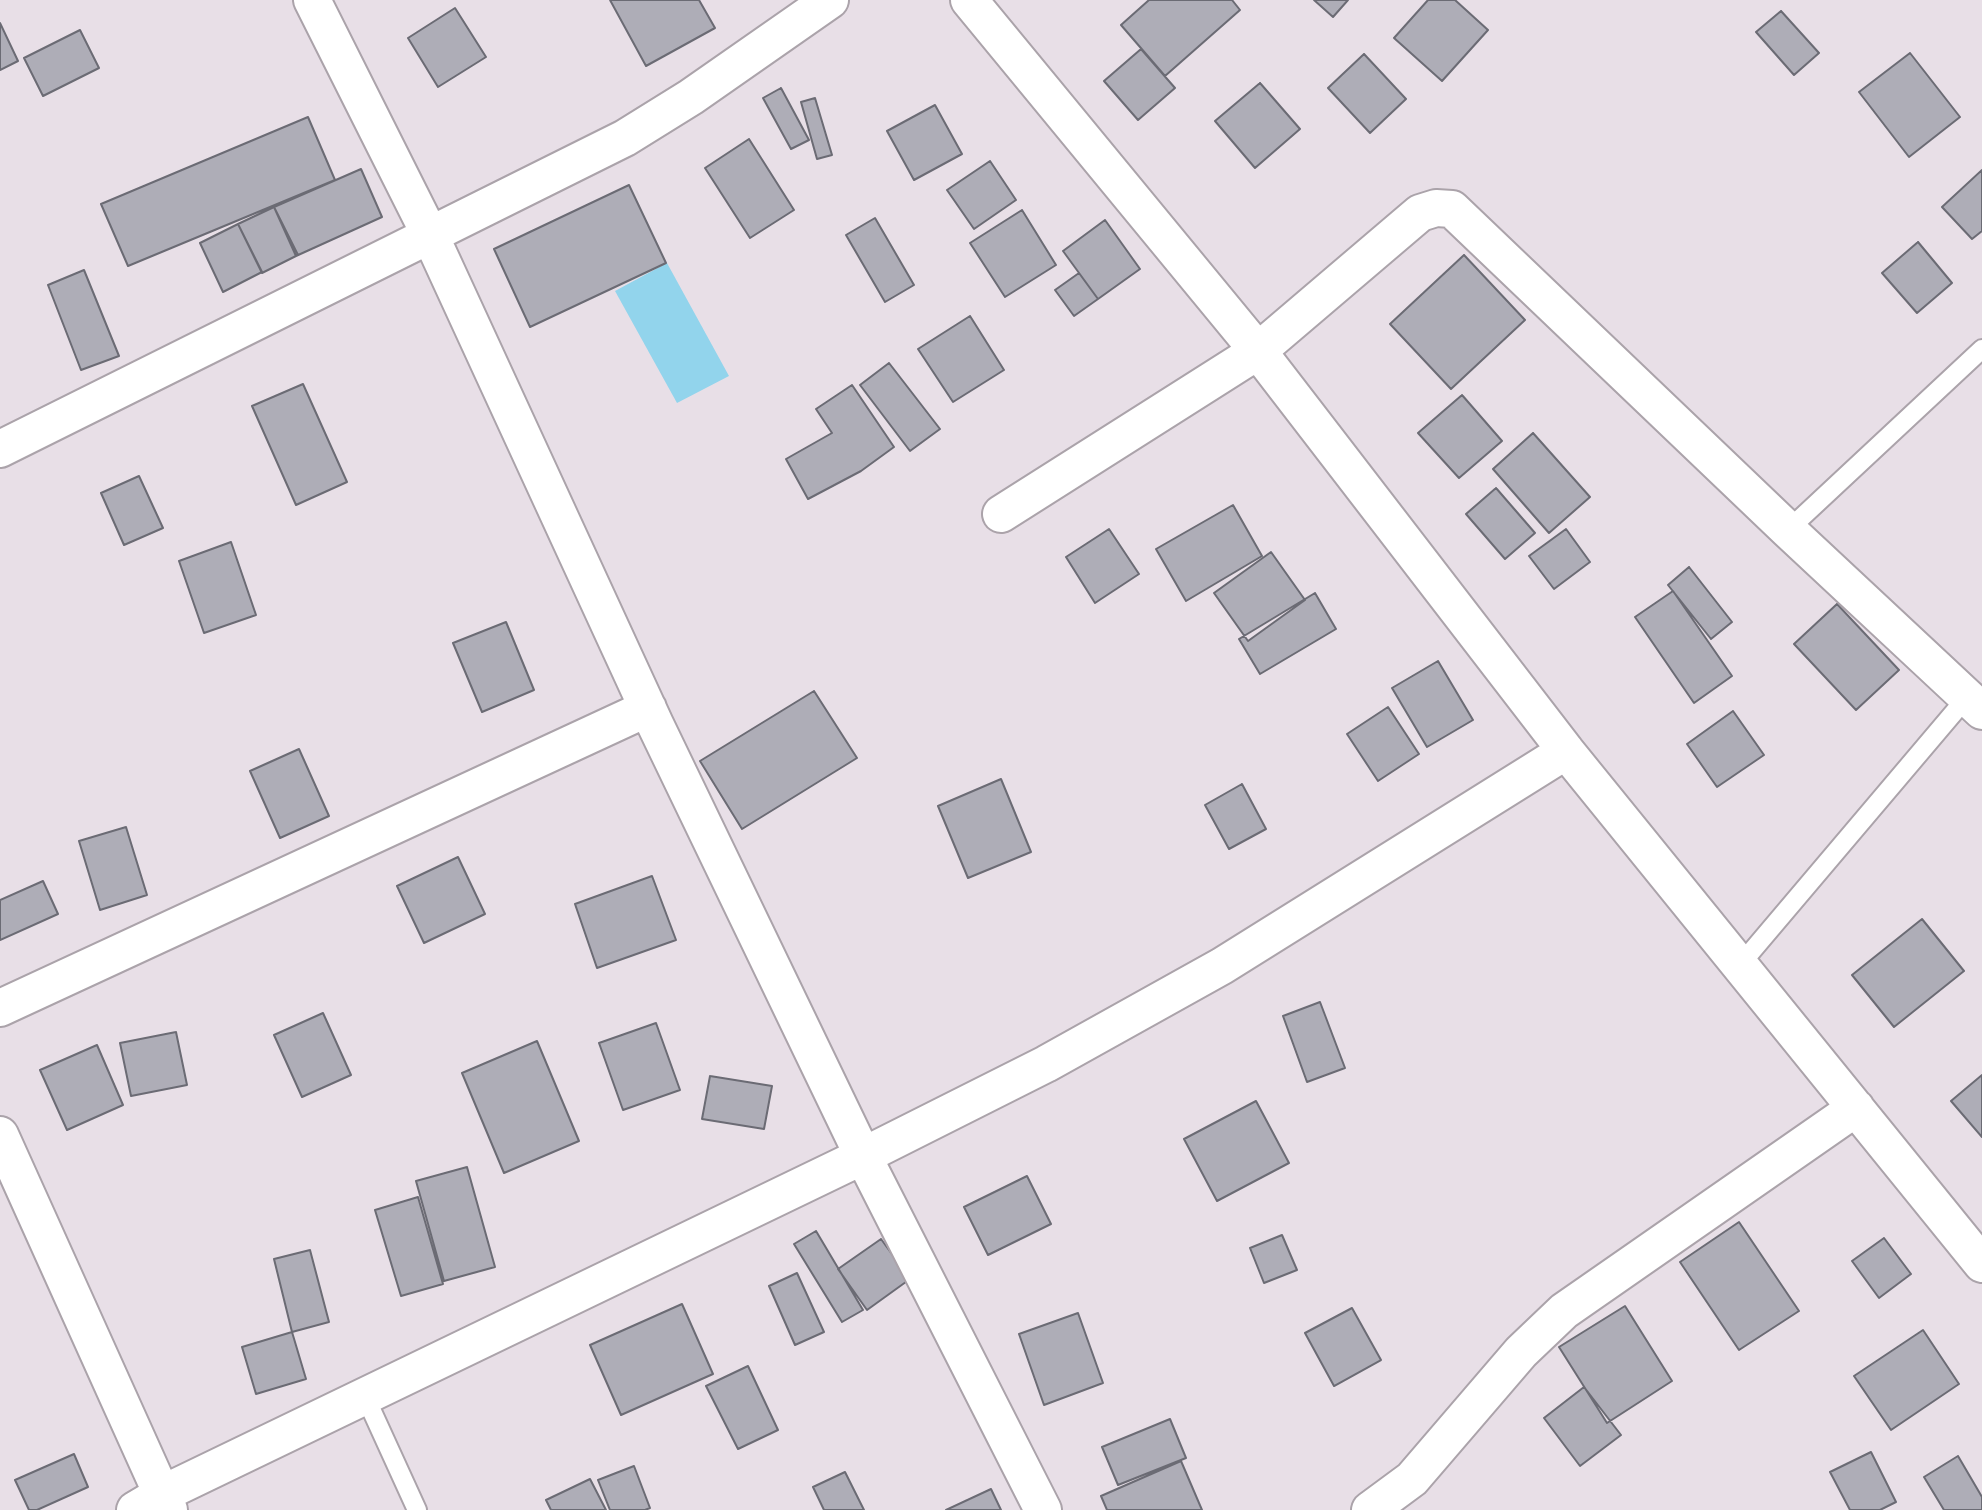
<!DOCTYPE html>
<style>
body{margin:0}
canvas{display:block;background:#e8dfe7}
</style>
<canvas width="1982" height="1510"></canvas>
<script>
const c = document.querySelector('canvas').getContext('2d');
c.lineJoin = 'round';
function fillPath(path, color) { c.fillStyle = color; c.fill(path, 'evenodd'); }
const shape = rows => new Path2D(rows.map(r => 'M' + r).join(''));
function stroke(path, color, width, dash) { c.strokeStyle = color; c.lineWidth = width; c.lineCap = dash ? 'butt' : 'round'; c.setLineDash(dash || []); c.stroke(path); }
const water = shape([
 [667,263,729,376,677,403,615,291]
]);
const building = shape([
 [610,0,699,0,715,28,646,66,610,0],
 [1149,0,1232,0,1240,10,1165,76,1121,25,1149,0],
 [1314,0,1348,0,1333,17,1314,0],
 [1428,0,1455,0,1488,30,1442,81,1394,38,1428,0],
 [455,8,486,57,438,87,408,38,455,8],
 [1781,11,1819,53,1794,75,1756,32,1781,11],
 [0,23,18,61,0,70,0,23],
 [80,30,99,68,43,96,24,58,80,30],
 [1141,49,1175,88,1138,120,1104,81,1141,49],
 [1910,53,1960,117,1909,157,1859,92,1910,53],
 [1364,54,1406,99,1370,133,1328,88,1364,54],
 [1260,83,1300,129,1255,168,1215,121,1260,83],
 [781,88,809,140,791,149,763,98,781,88],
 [815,98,832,155,817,159,801,102,815,98],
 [935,105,962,154,914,180,887,131,935,105],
 [308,117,335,180,128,266,101,204,308,117],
 [749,139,794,210,750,238,705,168,749,139],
 [990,161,1016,200,974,229,947,190,990,161],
 [361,169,382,217,296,256,274,207,361,169],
 [1982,170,1982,231,1972,239,1942,207,1982,170],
 [629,185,666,263,530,327,494,249,629,185],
 [274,207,298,255,262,273,238,224,274,207],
 [1022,210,1056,265,1005,297,970,243,1022,210],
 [875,218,914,285,885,302,846,235,875,218],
 [1105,220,1140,269,1098,299,1063,251,1105,220],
 [238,224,262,272,223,292,200,243,238,224],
 [1918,242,1952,283,1917,313,1882,273,1918,242],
 [1464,255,1525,320,1451,389,1390,324,1464,255],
 [84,270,119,356,81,370,48,285,84,270],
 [1079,273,1098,299,1074,316,1055,290,1079,273],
 [970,316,1004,370,953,402,918,349,970,316],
 [889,363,940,429,910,451,860,385,889,363],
 [303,384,347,482,296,505,252,406,303,384],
 [852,385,894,447,861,471,808,499,786,459,832,433,816,409,852,385],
 [1462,395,1502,441,1459,478,1418,433,1462,395],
 [1533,433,1590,497,1549,533,1493,469,1533,433],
 [139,476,163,528,124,545,101,493,139,476],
 [1496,488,1535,533,1505,559,1466,514,1496,488],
 [1233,505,1262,556,1186,601,1156,549,1233,505],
 [1109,529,1139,574,1095,603,1066,557,1109,529],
 [1566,529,1590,562,1554,589,1529,556,1566,529],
 [231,542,256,615,204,633,179,561,231,542],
 [1271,552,1305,600,1248,641,1214,593,1271,552],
 [1689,567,1732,622,1711,639,1668,585,1689,567],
 [1673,591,1732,676,1694,703,1635,617,1673,591],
 [1315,593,1336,629,1260,674,1239,639,1315,593],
 [1837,604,1899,670,1856,710,1794,644,1837,604],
 [506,622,534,690,482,712,453,643,506,622],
 [1438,661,1473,720,1427,747,1392,688,1438,661],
 [814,691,857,758,742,829,700,761,814,691],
 [1388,707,1419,754,1378,781,1347,734,1388,707],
 [1733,711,1764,755,1717,787,1687,744,1733,711],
 [299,749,329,816,280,838,250,771,299,749],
 [1001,779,1031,852,968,878,938,806,1001,779],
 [1242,784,1266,829,1229,849,1205,805,1242,784],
 [126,827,147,895,100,910,79,841,126,827],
 [458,857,485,914,424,943,397,886,458,857],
 [652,876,676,940,597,968,575,904,652,876],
 [43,881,58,914,0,940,0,900,43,881],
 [1922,919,1964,971,1894,1027,1852,975,1922,919],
 [1320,1002,1345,1068,1307,1082,1283,1016,1320,1002],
 [323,1013,351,1075,302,1097,274,1035,323,1013],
 [656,1023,680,1090,623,1110,599,1043,656,1023],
 [176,1032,187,1085,131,1096,120,1043,176,1032],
 [537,1041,579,1141,504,1173,462,1073,537,1041],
 [97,1045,123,1105,67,1130,40,1070,97,1045],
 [1982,1075,1982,1137,1951,1101,1982,1075],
 [710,1076,772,1086,764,1129,702,1119,710,1076],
 [1256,1101,1289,1163,1217,1201,1184,1139,1256,1101],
 [467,1167,495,1267,444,1281,416,1181,467,1167],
 [1027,1176,1051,1224,988,1255,964,1207,1027,1176],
 [418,1197,443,1284,401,1296,375,1210,418,1197],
 [1739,1222,1799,1311,1739,1350,1680,1262,1739,1222],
 [816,1231,863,1310,842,1322,794,1244,816,1231],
 [1282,1235,1297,1270,1264,1283,1250,1248,1282,1235],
 [1884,1238,1911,1274,1879,1298,1852,1261,1884,1238],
 [881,1239,910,1279,867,1310,838,1269,881,1239],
 [310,1250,329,1322,292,1332,274,1259,310,1250],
 [797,1273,824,1332,795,1345,769,1286,797,1273],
 [682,1304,713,1374,621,1415,590,1345,682,1304],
 [1625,1306,1672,1381,1607,1423,1559,1347,1625,1306],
 [1352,1308,1381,1360,1334,1386,1305,1333,1352,1308],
 [1078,1313,1103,1383,1044,1405,1019,1334,1078,1313],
 [1923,1330,1959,1384,1891,1430,1854,1376,1923,1330],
 [292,1332,306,1379,256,1394,242,1347,292,1332],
 [748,1366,778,1430,738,1449,706,1386,748,1366],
 [1584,1387,1621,1435,1580,1466,1544,1418,1584,1387],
 [1170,1419,1186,1458,1118,1485,1102,1447,1170,1419],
 [1871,1452,1896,1502,1880,1510,1850,1510,1830,1472,1871,1452],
 [74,1454,88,1487,37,1510,29,1510,15,1480,74,1454],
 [1958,1456,1982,1497,1982,1510,1944,1510,1924,1477,1958,1456],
 [1181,1461,1202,1510,1107,1510,1101,1496,1181,1461],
 [634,1466,650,1508,645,1510,610,1510,598,1480,634,1466],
 [845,1472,864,1510,824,1510,813,1487,845,1472],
 [590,1479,606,1510,551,1510,546,1500,590,1479],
 [991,1489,1001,1510,946,1510,991,1489]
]);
const lane = shape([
 [1788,530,1982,349],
 [1740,965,1967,697],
 [365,1396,417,1510]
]);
const street = shape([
 [312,0,430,235,655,724,863,1156,1043,1510],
 [969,0,1258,351,1566,751,1982,1264],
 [0,449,625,138,691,97,830,0],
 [1001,514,1258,351,1420,213,1436,208,1452,209,1788,530,1982,711],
 [0,1008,648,708],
 [0,1135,169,1510],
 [135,1510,162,1494,863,1156,1046,1064,1222,966,1566,751],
 [1370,1510,1412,1479,1521,1352,1564,1311,1856,1108]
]);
fillPath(water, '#92d4ec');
fillPath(building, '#aeadb7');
stroke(building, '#6b6b74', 2);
stroke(lane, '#aba3aa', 22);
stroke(street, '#aba3aa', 40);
stroke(lane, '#fff', 18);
stroke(street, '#fff', 36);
</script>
